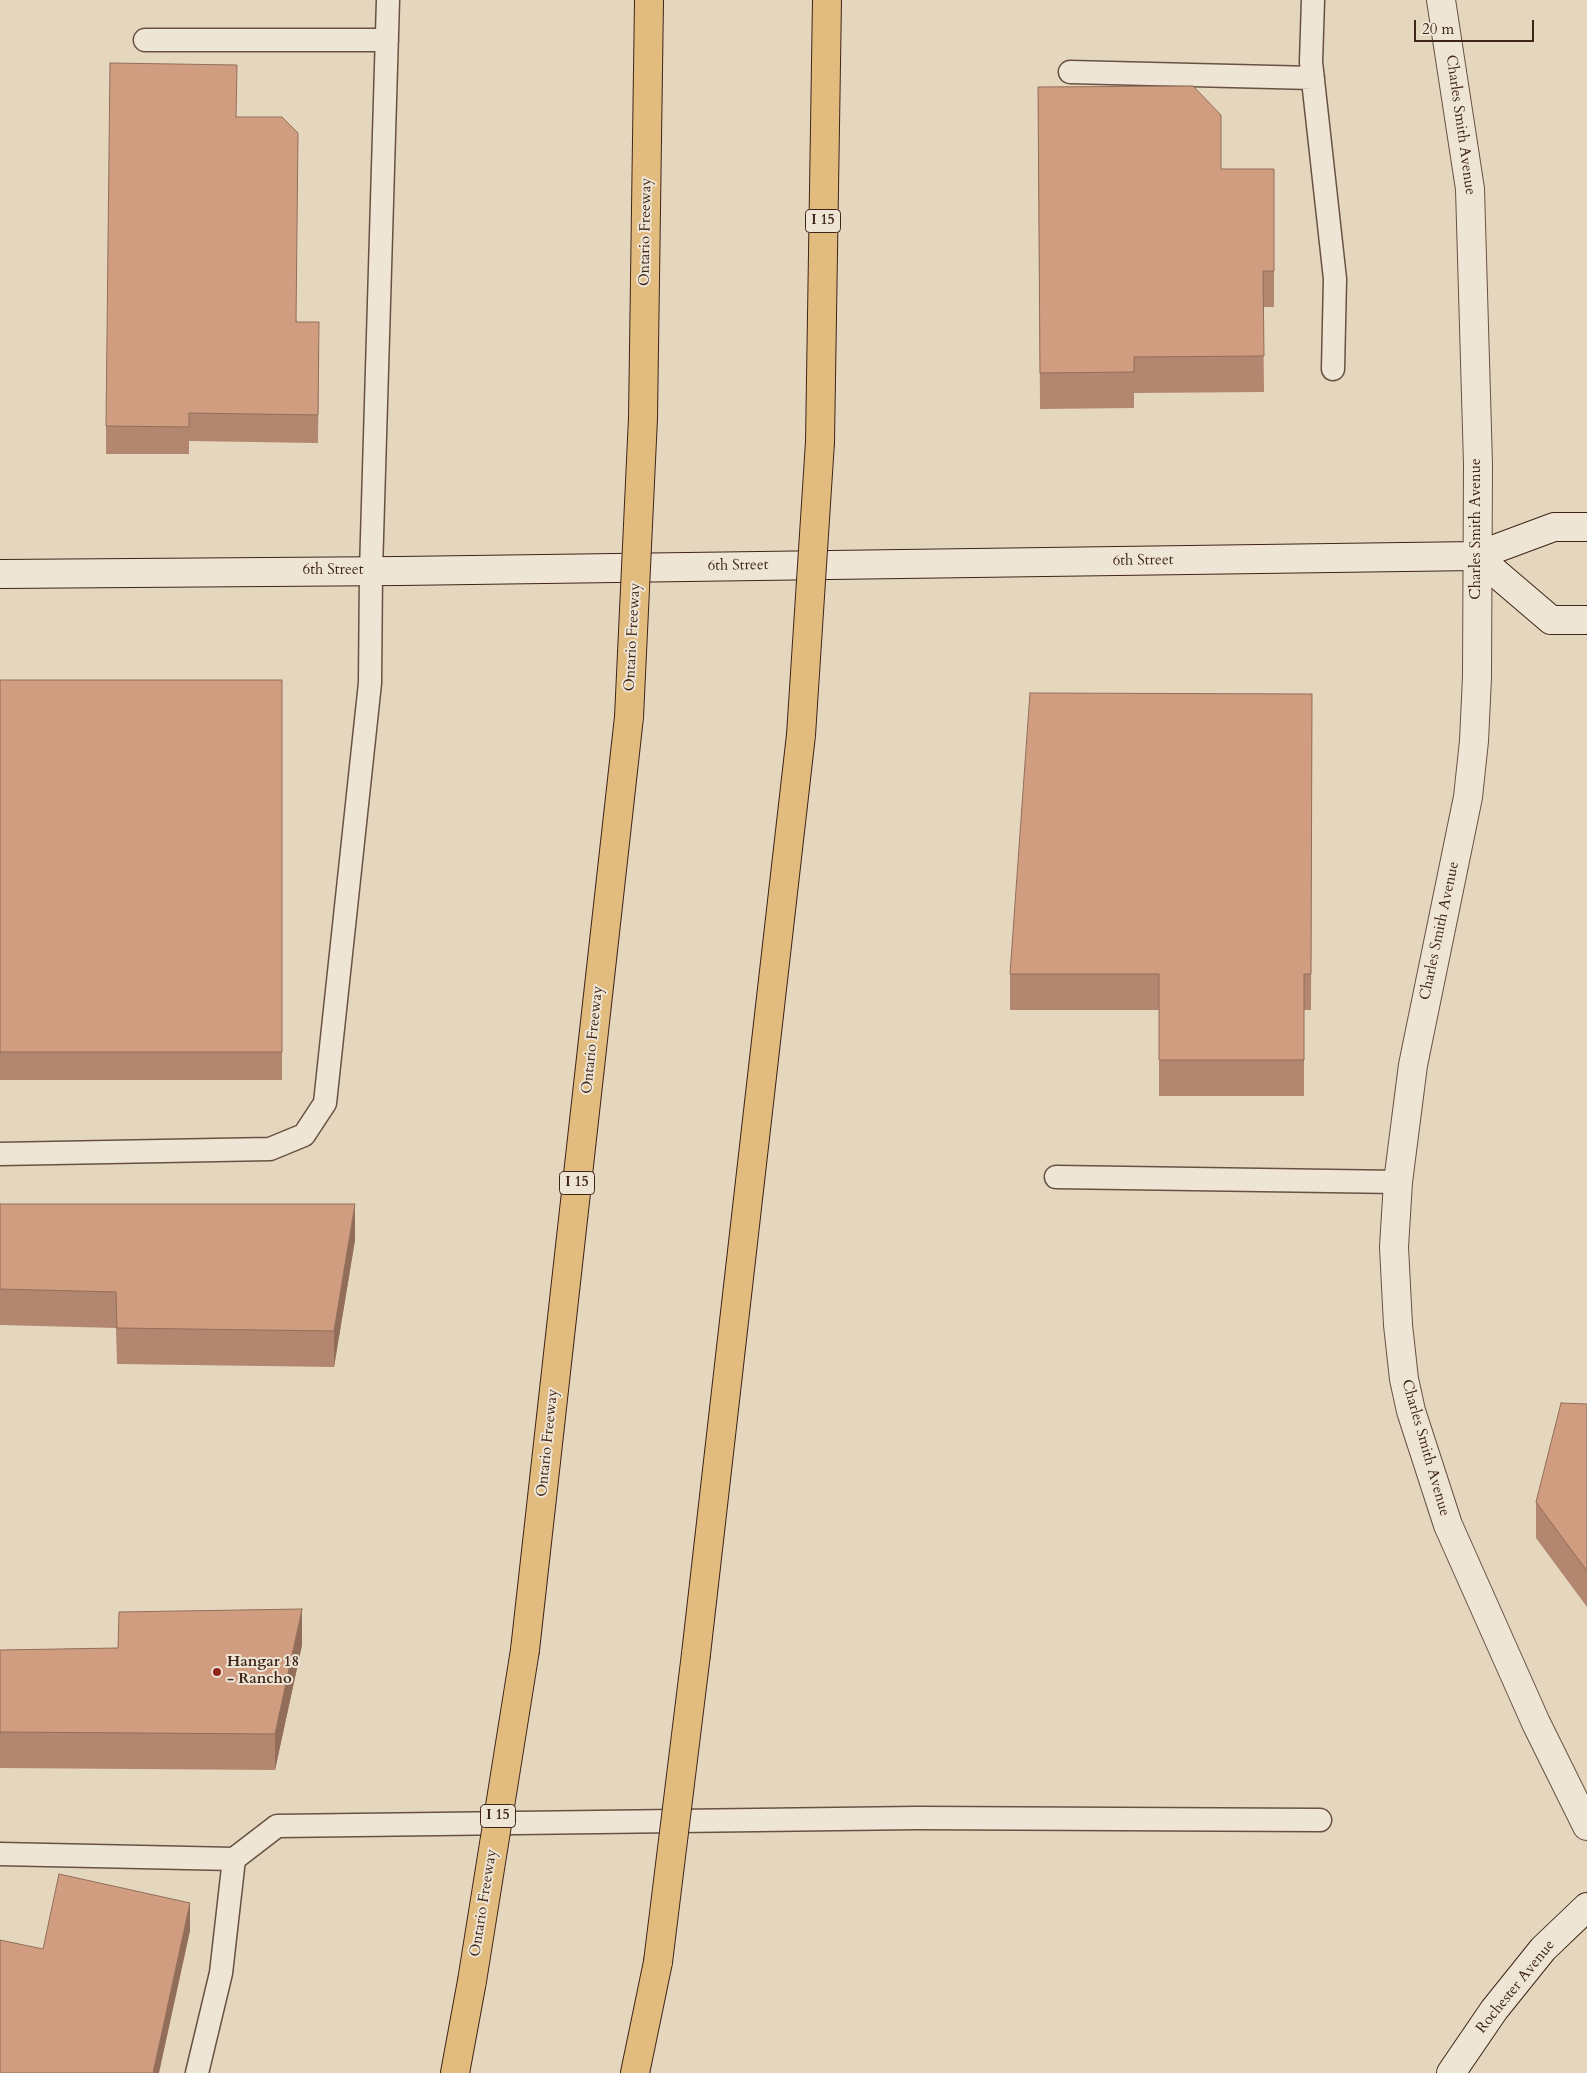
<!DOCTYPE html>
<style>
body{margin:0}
#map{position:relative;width:1587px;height:2073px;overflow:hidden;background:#e5d7be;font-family:Cardo,serif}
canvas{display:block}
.scale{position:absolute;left:1414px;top:20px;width:120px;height:22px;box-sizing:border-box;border:2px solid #3f2418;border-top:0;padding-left:6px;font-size:15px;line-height:18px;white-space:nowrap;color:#3f2418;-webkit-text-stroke:4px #eee5d5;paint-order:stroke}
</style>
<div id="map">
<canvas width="1587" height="2073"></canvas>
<div class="scale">20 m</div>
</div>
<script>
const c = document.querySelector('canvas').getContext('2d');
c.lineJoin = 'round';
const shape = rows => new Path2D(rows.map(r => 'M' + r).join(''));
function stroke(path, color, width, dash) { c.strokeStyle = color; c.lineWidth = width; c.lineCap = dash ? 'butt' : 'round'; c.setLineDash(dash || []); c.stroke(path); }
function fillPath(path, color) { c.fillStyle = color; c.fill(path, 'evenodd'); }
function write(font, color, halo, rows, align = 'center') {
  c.font = font + ' Cardo,serif'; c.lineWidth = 4; c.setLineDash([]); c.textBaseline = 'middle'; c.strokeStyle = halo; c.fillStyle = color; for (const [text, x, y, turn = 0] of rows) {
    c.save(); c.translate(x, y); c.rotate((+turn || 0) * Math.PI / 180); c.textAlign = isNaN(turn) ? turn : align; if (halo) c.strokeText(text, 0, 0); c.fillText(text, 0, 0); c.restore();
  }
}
const lane = shape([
 [1313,0,1311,62,1335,279,1333,369],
 [145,40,387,40],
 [1070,72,1313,78],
 [0,1154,270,1149,304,1135,325,1103,370,683,371,571,388,0],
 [1056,1177,1398,1182],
 [0,1854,234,1859,221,1973,197,2073],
 [234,1859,277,1826,917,1818,1320,1820]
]);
const street = shape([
 [1441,0,1470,189,1478,464,1477,677,1474,741,1468,797,1413,1065,1398,1182,1394,1247,1398,1325,1404,1379,1411,1411,1448,1525,1536,1723,1587,1826]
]);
const secondary = shape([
 [1476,556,1551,620,1587,620],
 [0,574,400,571,1476,556,1554,527,1587,527],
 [1451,2073,1494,2010,1543,1949,1587,1907]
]);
const highway = shape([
 [643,418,649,0],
 [820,442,827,0],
 [525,1650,629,717],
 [696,1654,801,735],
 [455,2073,472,1981],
 [635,2073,658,1962]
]);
const highwayBridge = shape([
 [629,717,643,418],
 [801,735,820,442],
 [658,1962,696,1654],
 [472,1981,525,1650]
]);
const wall = shape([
 [1038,87,1221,169,1274,169,1274,307,1263,307,1264,392,1134,393,1134,408,1040,409],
 [237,117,297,322,319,350,318,443,189,441,189,454,106,454,106,426],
 [0,680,282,680,282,1080,0,1080],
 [1312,694,1311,1010,1304,1010,1304,1096,1159,1096,1159,1010,1010,1010,1010,974],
 [0,1204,355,1240,334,1367,117,1364,116,1328,0,1325],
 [1587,1404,1587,1607,1536,1538,1536,1502],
 [302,1645,275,1770,0,1768,0,1650]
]);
const shadedWall = shape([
 [355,1204,355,1240,334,1367,334,1331],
 [302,1609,302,1645,275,1770,275,1734],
 [190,1903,190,1931,159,2073,153,2073]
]);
const building = shape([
 [110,63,237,65,236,117,282,117,298,133,296,322,319,322,318,415,189,413,189,427,106,426,110,63],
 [1193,86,1221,115,1221,169,1274,169,1274,271,1263,271,1264,356,1134,357,1134,372,1040,373,1038,87,1193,86],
 [0,680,282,680,282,1052,0,1052,0,680],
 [1030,693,1312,694,1311,974,1304,974,1304,1060,1159,1060,1159,974,1010,974,1030,693],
 [0,1204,355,1204,334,1331,117,1328,116,1292,0,1289,0,1204],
 [1561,1403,1587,1404,1587,1571,1536,1502,1561,1403],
 [302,1609,275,1734,0,1732,0,1650,118,1648,119,1612,302,1609],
 [59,1874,190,1903,153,2073,0,2073,0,1940,43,1949,59,1874]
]);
const markers = [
 [217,1672,5,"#8f2418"]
];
const shields = [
 [823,221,35],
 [577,1183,35],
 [498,1816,35]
];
const shieldNames = [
 ["I 15",823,221],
 ["I 15",577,1183],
 ["I 15",498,1816]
];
const streetNames = [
 ["Charles Smith Avenue",1460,125,82],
 ["Ontario Freeway",646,232,-89],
 ["Charles Smith Avenue",1477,529,-90],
 ["6th Street",1143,561,-1],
 ["6th Street",738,566,-1],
 ["6th Street",333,571],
 ["Ontario Freeway",633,637,-87],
 ["Charles Smith Avenue",1440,931,-78],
 ["Ontario Freeway",593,1040,-84],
 ["Ontario Freeway",548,1443,-84],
 ["Charles Smith Avenue",1425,1448,74],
 ["Ontario Freeway",484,1903,-81],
 ["Rochester Avenue",1516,1987,-51]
];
const poiNames = [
 ["Hangar 18",227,1663],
 ["- Rancho",227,1680]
];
stroke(lane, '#685142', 25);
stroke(street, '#685142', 30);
stroke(secondary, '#3f2418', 30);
stroke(highway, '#3f2418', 30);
stroke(lane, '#eee5d5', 22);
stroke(street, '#eee5d5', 28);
stroke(secondary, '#eee5d5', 28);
stroke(highway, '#e2bc7f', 28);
stroke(highwayBridge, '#3f2418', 30, []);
stroke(highwayBridge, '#e2bc7f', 28);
fillPath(wall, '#b3876f');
fillPath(shadedWall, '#926e5a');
fillPath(building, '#d09d81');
stroke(building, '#926e5a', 1);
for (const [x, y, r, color] of markers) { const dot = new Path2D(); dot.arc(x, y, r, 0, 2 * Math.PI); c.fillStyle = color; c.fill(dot); stroke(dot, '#eee5d5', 2); }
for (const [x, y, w] of shields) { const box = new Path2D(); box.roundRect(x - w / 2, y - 11.5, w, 23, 4); c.fillStyle = '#eee5d5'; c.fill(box); stroke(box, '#3f2418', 1); }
write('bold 14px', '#3f2418', null, shieldNames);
write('15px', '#3f2418', '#eee5d5', streetNames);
write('bold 15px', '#3f2418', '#eee5d5', poiNames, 'left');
</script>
